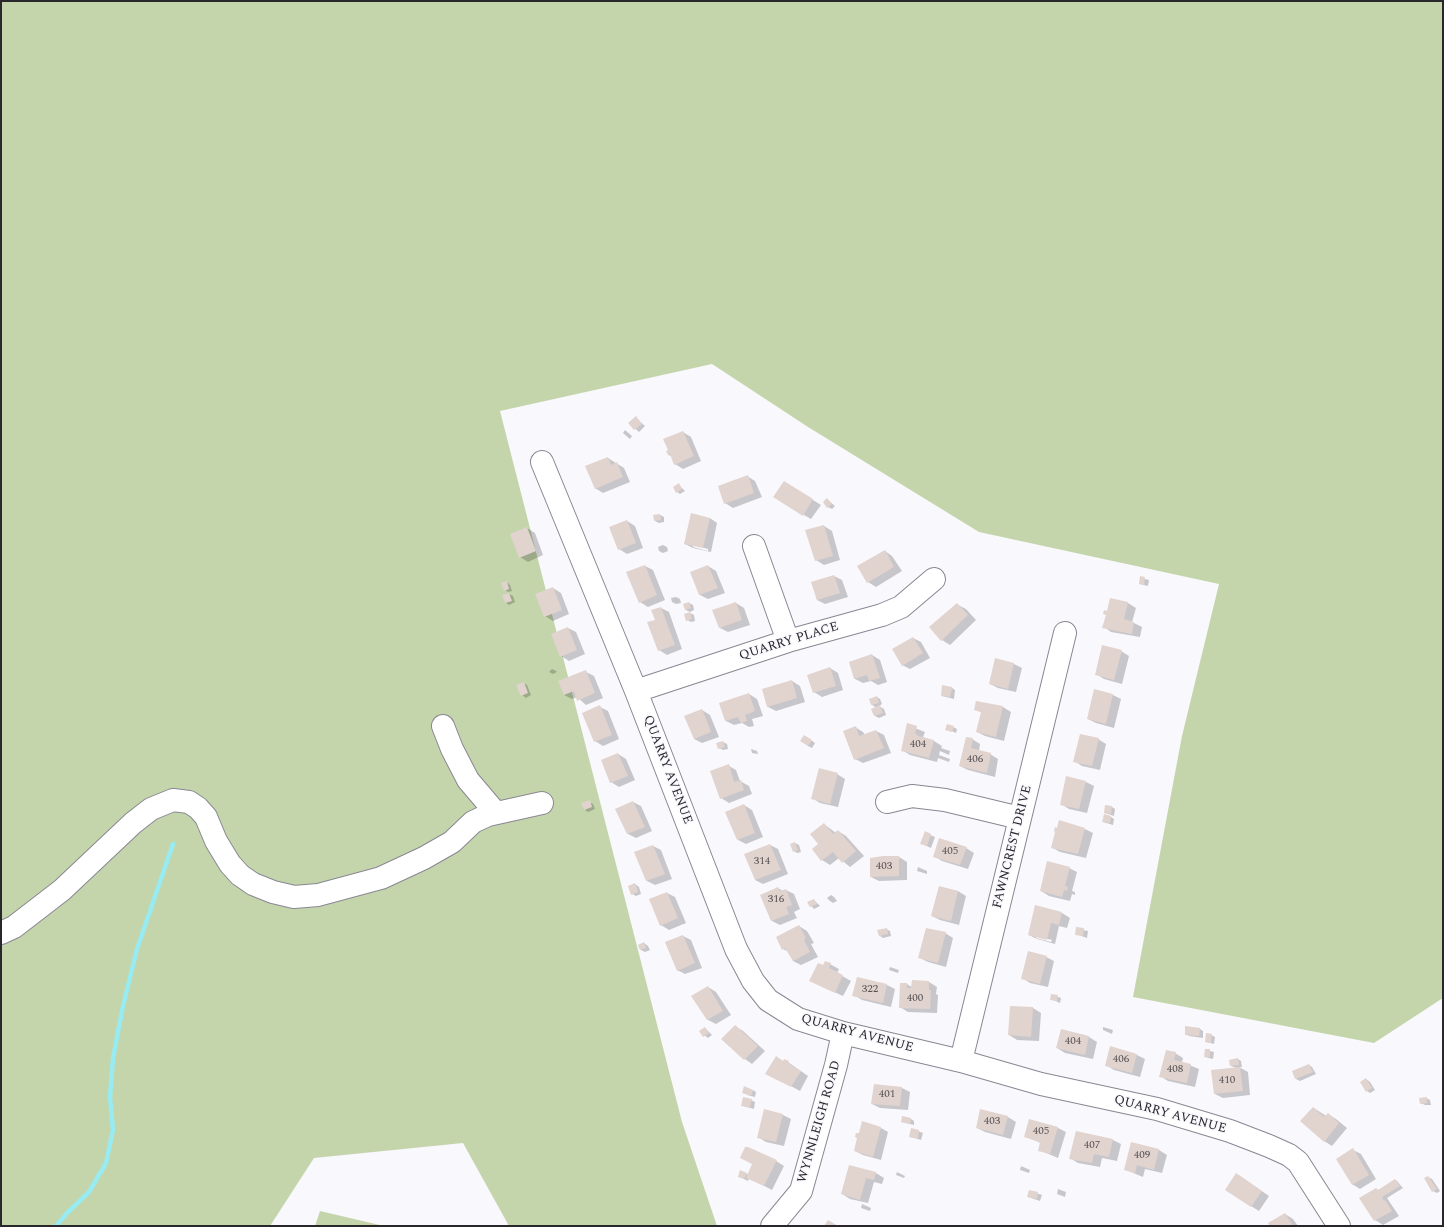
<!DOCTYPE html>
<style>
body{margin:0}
#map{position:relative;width:1444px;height:1227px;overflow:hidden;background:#f9f8fd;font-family:Spectral,serif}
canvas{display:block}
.frame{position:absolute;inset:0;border:2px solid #29272c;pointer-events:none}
</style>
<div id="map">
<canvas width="1444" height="1227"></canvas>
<div class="frame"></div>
</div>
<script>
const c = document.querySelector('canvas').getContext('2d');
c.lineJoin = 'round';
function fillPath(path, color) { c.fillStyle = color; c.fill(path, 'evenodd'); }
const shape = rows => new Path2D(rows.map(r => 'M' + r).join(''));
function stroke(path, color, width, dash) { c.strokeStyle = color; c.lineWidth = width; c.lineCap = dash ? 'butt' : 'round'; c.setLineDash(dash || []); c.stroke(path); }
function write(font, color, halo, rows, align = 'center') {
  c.font = font + ' Spectral,serif'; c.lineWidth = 3; c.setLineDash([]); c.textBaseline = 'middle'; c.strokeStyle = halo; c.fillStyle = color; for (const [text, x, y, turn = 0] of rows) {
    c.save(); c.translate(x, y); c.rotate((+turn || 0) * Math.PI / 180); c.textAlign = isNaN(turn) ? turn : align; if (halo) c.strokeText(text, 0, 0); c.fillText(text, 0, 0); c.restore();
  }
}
const green = shape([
 [1,1,1443,1,1443,998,1374,1043,1133,997,1182,736,1219,584,979,532,808,427,712,364,500,411,682,1122,717,1226,509,1226,463,1143,314,1158,270,1226,1,1226],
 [320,1211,384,1226,315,1226]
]);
const shadow = shape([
 [636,418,645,426,639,432,629,423],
 [625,430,632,436,630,439,623,433],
 [683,432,691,437,701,461,683,469,675,464,672,456,668,455],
 [608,458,624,468,630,482,603,493,595,488],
 [747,476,755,481,762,497,733,508,725,503],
 [679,485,685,491,680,494,677,492],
 [792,487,821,505,811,519,804,515],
 [828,500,835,506,832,509,828,507],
 [660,515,664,517,664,522,659,523,655,521],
 [710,518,717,523,711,552,693,548,685,544],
 [693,545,708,549,708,551,693,547],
 [627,521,635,526,643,548,627,554,619,549],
 [824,526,832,531,840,560,824,565,816,560],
 [527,528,535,533,543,555,528,562,520,557],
 [663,545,667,547,668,551,663,553,659,551,658,547],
 [885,551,892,556,902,571,876,587,868,582],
 [645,566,653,570,665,600,648,607,640,602],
 [708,566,716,571,725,593,708,599,700,595,691,573],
 [834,576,842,580,848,597,825,604,817,600,812,583],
 [1141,578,1149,580,1148,586,1140,584],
 [507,582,510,585,512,591,508,592,505,590],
 [553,588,561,593,569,614,553,621,545,616],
 [509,594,513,596,515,602,509,605,505,602],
 [676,597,680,599,681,603,676,604,672,602,671,598],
 [1111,599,1128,603,1136,608,1132,622,1142,627,1140,637,1111,632,1104,627,1106,615,1104,614,1108,612],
 [689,603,693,605,694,610,690,612,686,610],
 [736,603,744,608,750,625,728,632,720,628],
 [958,605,966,609,976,620,950,645,942,640],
 [661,608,669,612,682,649,667,655,659,650],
 [690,613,694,615,695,621,691,622,687,620],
 [568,628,576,632,585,654,569,661,561,656],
 [913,638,921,642,930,658,910,669,902,665],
 [1121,651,1129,656,1122,684,1104,679,1096,674],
 [872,655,880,660,887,682,878,685,871,681,863,683,855,679,850,662],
 [996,659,1014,664,1022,668,1016,692,998,688,990,684],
 [830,668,838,673,843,690,822,697,814,692],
 [552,669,556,671,557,672,553,674,549,672],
 [586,672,594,676,603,698,586,705,577,697,572,699,564,695],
 [792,681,800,686,805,702,776,711,768,707,763,690],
 [524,683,527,685,531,695,526,698,522,695],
 [952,688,955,690,954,699,942,696],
 [1095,690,1113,695,1121,699,1114,728,1096,723,1088,719],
 [749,694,757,699,763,716,752,719,754,726,749,727,742,723,734,725,726,721,720,704],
 [877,697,880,699,882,704,879,706,884,709,886,715,879,718,875,716,877,708,872,705],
 [977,702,1003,707,1011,712,1004,741,985,736,977,732,982,713,975,709],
 [600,707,608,711,619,739,603,746,595,741],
 [702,710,710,715,719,737,702,743,694,739],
 [907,725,925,732,923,737,934,741,942,746,941,748,950,751,949,755,940,751,939,755,950,759,949,762,938,758,937,762,910,755,902,750],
 [855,727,863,732,865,735,876,731,884,735,891,753,863,763,855,759],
 [953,727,957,729,956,733,947,729],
 [808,738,815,743,812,748,808,746],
 [972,739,980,744,979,751,990,754,998,759,995,777,968,770,960,766],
 [1098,739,1106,744,1100,770,1082,766,1074,761],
 [723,742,727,744,728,749,723,750,719,748],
 [751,749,757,751,758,754,752,753],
 [618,754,626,759,635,780,619,787,611,782],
 [729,766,736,770,740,781,749,786,752,794,729,803,721,798],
 [837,774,845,779,838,807,820,803,812,798],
 [1086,782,1094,786,1087,813,1069,809,1061,804],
 [589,802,593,804,595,809,588,812,585,810],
 [633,802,641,806,652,831,636,838,628,834,616,809],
 [744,805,752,810,763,837,746,844,738,840],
 [1112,807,1115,809,1114,816,1105,813],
 [1111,817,1114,819,1113,825,1103,822],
 [824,824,836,833,838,831,846,836,864,856,850,867,839,858,830,865,822,860,820,844],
 [1085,829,1093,833,1086,858,1060,852,1053,848],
 [925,833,935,837,931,848,922,844],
 [795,843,799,845,801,852,797,853,794,851],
 [770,845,778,849,788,874,763,884,755,880],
 [653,846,661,850,672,879,655,885,647,881,636,853],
 [966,848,974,853,968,869,942,861,934,856],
 [899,857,907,862,907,880,879,881,871,877],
 [918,867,927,871,927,874,917,871],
 [1069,868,1077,872,1072,891,1075,892,1075,895,1072,894,1070,901,1049,896,1041,891],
 [635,884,639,887,641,894,636,896,632,894],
 [940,887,958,891,966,896,959,925,940,920,932,916],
 [778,888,783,891,786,890,794,894,800,909,794,912,797,918,780,925,772,921],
 [667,893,675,897,686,923,669,930,661,925],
 [831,895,834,897,837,901,833,903,830,901,827,898],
 [814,900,820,906,814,909,809,903],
 [1062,913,1070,918,1067,928,1059,926,1055,944,1037,939,1029,935],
 [1036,936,1052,940,1051,942,1036,938],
 [799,926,807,931,814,943,811,944,818,957,801,965,793,961,789,952,783,949],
 [886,929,890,931,891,936,883,938,880,936],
 [1077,929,1088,931,1087,938,1076,934],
 [945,933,953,938,946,967,928,962,920,958],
 [683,936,691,940,702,968,685,974,677,970],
 [644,943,648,946,650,950,645,952,641,950,639,945],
 [1046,957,1054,961,1048,987,1030,983,1022,978],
 [826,962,839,969,837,973,851,981,843,996,819,985],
 [890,967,899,970,898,973,889,970],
 [858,978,887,985,895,989,891,1007,862,1000,854,995],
 [929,982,937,987,936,994,938,995,937,1013,908,1012,900,1007,907,984,913,988],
 [708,987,716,992,731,1015,716,1024,708,1020,693,996],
 [1052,995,1061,998,1060,1003,1051,999],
 [1011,1007,1033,1008,1041,1013,1039,1041,1017,1040,1009,1035],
 [735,1026,743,1031,765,1051,752,1064,745,1059],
 [1103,1027,1113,1030,1112,1034,1103,1030],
 [705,1028,712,1035,708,1038,700,1032],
 [1200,1029,1203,1031,1203,1038,1189,1036,1186,1034],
 [1062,1030,1089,1037,1097,1042,1093,1059,1065,1053,1057,1048],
 [1211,1035,1215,1037,1214,1044,1206,1042],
 [1110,1048,1137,1055,1145,1059,1140,1077,1114,1070,1106,1065],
 [1206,1050,1214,1052,1213,1059,1205,1057],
 [1175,1053,1183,1058,1182,1062,1199,1069,1195,1087,1168,1081,1160,1076],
 [1238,1059,1241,1061,1242,1067,1239,1067,1248,1072,1250,1095,1223,1098,1215,1094,1236,1068,1231,1066],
 [785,1060,808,1076,800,1091,767,1073],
 [1309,1065,1312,1067,1316,1074,1300,1081,1296,1079,1293,1072],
 [1366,1079,1370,1082,1375,1090,1370,1093,1367,1091],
 [875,1085,902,1088,910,1092,908,1110,880,1108,872,1104],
 [753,1090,756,1092,755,1097,747,1095],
 [1426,1098,1430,1100,1431,1105,1425,1105,1421,1103],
 [751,1100,755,1102,754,1109,743,1106],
 [1314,1108,1326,1116,1328,1114,1336,1119,1347,1128,1332,1146,1324,1141],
 [765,1110,783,1115,791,1119,784,1146,766,1142,758,1137],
 [981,1110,1008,1117,1016,1122,1011,1139,985,1132,977,1128],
 [911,1119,914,1121,914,1125,902,1122],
 [1030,1121,1058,1128,1066,1132,1058,1158,1039,1150,1041,1143,1026,1137],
 [881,1128,888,1132,881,1160,863,1155,855,1151],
 [912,1129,923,1133,921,1140,911,1137],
 [1076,1132,1113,1140,1121,1144,1117,1161,1102,1158,1100,1167,1078,1163,1070,1158],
 [1132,1143,1159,1150,1167,1155,1162,1173,1145,1169,1143,1177,1126,1170],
 [1353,1150,1361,1154,1376,1179,1360,1189,1352,1184],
 [776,1161,784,1166,772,1190,749,1178,748,1181,742,1178,741,1171,749,1175],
 [850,1166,876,1173,884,1178,882,1184,874,1182,868,1203,850,1199,842,1194],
 [1021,1166,1030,1170,1029,1173,1020,1170],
 [897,1172,905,1176,904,1178,896,1175],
 [1237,1174,1269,1196,1259,1211,1251,1206],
 [1428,1177,1432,1179,1440,1191,1437,1193,1433,1191],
 [1396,1180,1403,1188,1387,1198,1399,1216,1383,1225,1375,1220,1376,1189,1379,1190],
 [1058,1189,1066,1192,1065,1197,1057,1194],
 [1030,1191,1042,1195,1040,1201,1028,1197],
 [862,1204,871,1208,870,1211,861,1208],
 [1285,1214,1293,1219,1298,1226,1271,1226]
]);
const stream = shape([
 [56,1226,68,1212,89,1192,106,1163,113,1130,110,1097,113,1058,123,1006,137,949,173,844]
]);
const building = shape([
 [636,416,642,424,634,430,628,423],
 [683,431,694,456,674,465,670,454,668,455,666,451,668,450,663,439],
 [608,457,611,465,617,462,623,477,595,489,585,466],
 [748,475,754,493,724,504,718,486],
 [784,481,813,499,803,516,773,497],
 [679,483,682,489,676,493,673,487],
 [827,498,832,504,827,508,823,502],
 [691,513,710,518,703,548,684,544],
 [660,514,661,520,654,521,653,515],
 [627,520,636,543,618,550,609,527],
 [824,525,833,556,815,561,805,530],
 [527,527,536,551,519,558,510,534],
 [885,550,894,567,867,583,857,566],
 [645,565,657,595,639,603,626,572],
 [708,565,718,588,699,595,690,572],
 [834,575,840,593,817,600,811,582],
 [1140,576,1145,577,1144,585,1139,584],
 [507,581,509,589,504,591,501,583],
 [553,587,562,610,544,617,535,594],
 [509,593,512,601,505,603,502,595],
 [1110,598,1128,602,1124,619,1134,622,1132,634,1102,628,1106,615,1103,614,1104,610,1107,611],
 [689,602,691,608,685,610,683,604],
 [736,602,742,620,719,628,712,610],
 [957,603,968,615,941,641,929,627],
 [661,607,675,645,658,651,647,622,655,620,651,610],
 [690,612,692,619,686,621,684,614],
 [568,627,577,650,560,657,551,634],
 [913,637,923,653,902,666,892,649],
 [1102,645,1122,650,1114,680,1095,675],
 [872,654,880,678,869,681,867,675,854,679,849,662],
 [995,658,1014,663,1008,689,989,684],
 [830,667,836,686,813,693,807,675],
 [586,670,595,693,577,701,574,691,564,695,558,681],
 [792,680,797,698,767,707,762,689],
 [524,682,528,693,521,696,516,685],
 [942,685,952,687,950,697,941,696],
 [1094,689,1113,694,1106,724,1087,719],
 [749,693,755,711,745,715,747,721,741,723,738,717,725,721,719,703],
 [877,696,879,703,871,705,869,699],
 [976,701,1003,706,996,737,976,732,981,712,974,710],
 [600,705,612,735,594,742,582,713],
 [880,705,883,713,874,716,871,709],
 [702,709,711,732,694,739,684,716],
 [907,723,917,726,915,733,918,736,934,740,929,758,901,751],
 [947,724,954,726,952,732,945,730],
 [856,726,859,736,876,730,884,748,854,760,843,731],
 [1080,734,1099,738,1092,766,1073,762],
 [804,735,812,740,808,746,800,741],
 [966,737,973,738,971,748,991,753,987,773,959,766],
 [723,741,725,747,718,749,716,743],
 [618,753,628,776,610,783,601,760],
 [729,764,734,782,741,780,744,790,720,799,710,771],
 [819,768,838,773,830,804,811,799],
 [1066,776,1086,781,1079,809,1060,805],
 [590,800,592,807,584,810,581,803],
 [633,801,645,827,627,834,615,809],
 [744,804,755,833,737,840,725,812],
 [1105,805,1112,806,1111,814,1104,813],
 [1104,814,1111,816,1110,823,1102,822],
 [1059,820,1085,828,1078,854,1051,848,1055,832,1054,831,1055,827,1057,828],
 [824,823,833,834,838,830,856,851,842,863,833,852,821,861,812,849,818,844,810,834],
 [925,831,931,834,927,846,920,844],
 [939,838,967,847,960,865,933,857],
 [795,842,798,850,793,852,790,844],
 [770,844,781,870,755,880,744,854],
 [653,845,665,874,646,881,634,852],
 [883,856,899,856,899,876,870,877,870,858],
 [1047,861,1070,867,1065,886,1068,887,1067,891,1064,890,1062,897,1040,891],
 [635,883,638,892,631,895,628,886],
 [939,886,958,891,951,921,931,916],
 [778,887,780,891,786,889,792,905,786,907,789,914,771,921,760,895],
 [667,892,678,918,660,926,649,899],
 [814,899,817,904,810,907,807,902],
 [1035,905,1062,912,1059,925,1051,923,1047,940,1028,935],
 [799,925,806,938,804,940,810,952,793,961,785,948,782,950,776,937],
 [1076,927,1084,928,1083,936,1075,935],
 [887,928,888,934,879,936,877,930],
 [926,928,946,932,938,963,918,958],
 [683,935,695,963,677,971,665,942],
 [644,942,646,948,640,950,638,945],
 [1028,951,1047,956,1040,984,1021,979],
 [825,961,831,963,829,968,843,975,835,993,809,981,818,963,823,965],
 [857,977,887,984,883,1003,852,996],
 [912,980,929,981,929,990,931,990,930,1009,899,1008,900,983,907,983,907,988,911,988],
 [708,986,723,1011,707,1020,691,996],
 [1051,994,1058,995,1057,1001,1050,1000],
 [1010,1006,1033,1007,1031,1037,1008,1035],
 [735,1025,758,1046,744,1060,721,1039],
 [1185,1026,1200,1028,1199,1036,1185,1035],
 [705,1027,709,1033,703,1037,699,1031],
 [1061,1029,1089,1036,1085,1055,1056,1048],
 [1206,1033,1212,1034,1211,1043,1205,1042],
 [1110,1046,1137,1054,1132,1073,1105,1066],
 [1205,1049,1210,1049,1210,1057,1204,1057],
 [1166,1050,1176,1052,1174,1060,1191,1064,1187,1083,1159,1077],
 [776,1056,783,1061,784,1059,789,1061,788,1063,801,1071,791,1087,765,1074],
 [1238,1058,1239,1065,1230,1066,1229,1060],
 [1309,1064,1313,1072,1295,1079,1292,1071],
 [1240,1067,1243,1091,1214,1094,1211,1070],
 [1366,1078,1372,1088,1366,1092,1360,1082],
 [874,1084,902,1087,900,1106,871,1104],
 [744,1086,753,1090,751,1096,742,1093],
 [743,1097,752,1099,750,1107,741,1106],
 [1427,1097,1427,1103,1420,1104,1419,1098],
 [1313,1107,1324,1117,1328,1113,1339,1123,1324,1142,1300,1121],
 [764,1109,783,1114,776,1142,757,1138],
 [980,1109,1008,1116,1003,1135,976,1128],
 [902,1116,911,1118,910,1124,901,1122],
 [1029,1119,1058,1127,1050,1154,1038,1151,1040,1142,1024,1137],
 [862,1121,881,1127,873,1157,854,1151,857,1138,855,1137,856,1133,859,1133],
 [911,1128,919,1130,918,1139,909,1137],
 [1076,1131,1113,1139,1109,1157,1094,1154,1092,1163,1069,1159],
 [1131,1142,1159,1149,1154,1170,1137,1165,1135,1173,1124,1170],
 [745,1147,748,1147,777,1160,764,1186,746,1178,752,1164,740,1158],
 [1353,1148,1369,1175,1352,1185,1336,1159],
 [849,1165,876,1172,874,1180,866,1178,860,1200,841,1194],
 [740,1170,747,1173,744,1179,738,1177],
 [1236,1173,1262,1191,1251,1207,1225,1190],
 [1428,1176,1437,1189,1432,1192,1424,1178],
 [1395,1179,1400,1186,1382,1197,1384,1201,1385,1200,1392,1211,1374,1221,1359,1198,1376,1188,1378,1190],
 [1029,1190,1038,1192,1037,1199,1027,1197],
 [1285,1213,1293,1226,1270,1226,1268,1223],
 [828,1220,838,1226,824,1226]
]);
const minor = shape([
 [542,462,636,691,736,949,753,981,768,1000,798,1019,843,1033,961,1061,1041,1084,1157,1109,1230,1131,1269,1146,1289,1155,1298,1162,1339,1226],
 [754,546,788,641],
 [636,691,788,641,882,615,901,607,934,579],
 [443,726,452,749,468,780,496,813],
 [887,802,912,796,945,800,1020,818],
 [1,933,14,927,62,890,133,823,151,809,173,800,189,802,198,808,206,817,216,841,230,864,240,875,253,884,273,892,294,897,318,895,381,878,424,858,452,842,473,822,488,815,542,803],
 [961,1061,1065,633],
 [772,1226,801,1191,836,1065,843,1033]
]);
const numberNames = [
 ["404",918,745],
 ["406",975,760],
 ["405",950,852],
 ["314",762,862],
 ["403",884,867],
 ["316",776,900],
 ["322",870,990],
 ["400",915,999],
 ["404",1073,1042],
 ["406",1121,1060],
 ["408",1175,1070],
 ["410",1227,1081],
 ["401",887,1095],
 ["403",992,1122],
 ["405",1041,1132],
 ["407",1092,1146],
 ["409",1142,1156]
];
const streetNames = [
 ["QUARRY PLACE",789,642,-17],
 ["QUARRY AVENUE",667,770,69],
 ["FAWNCREST DRIVE",1013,847,-76],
 ["QUARRY AVENUE",857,1034,15],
 ["QUARRY AVENUE",1170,1115,15],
 ["WYNNLEIGH ROAD",820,1122,-74]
];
fillPath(green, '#c4d5ac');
fillPath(shadow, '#0003');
stroke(stream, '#97ebf1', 4.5);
fillPath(building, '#e1d3ce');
stroke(minor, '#898793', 24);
stroke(minor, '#fff', 22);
write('11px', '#575254', null, numberNames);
write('13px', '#29272c', '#f9f8fd', streetNames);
</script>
